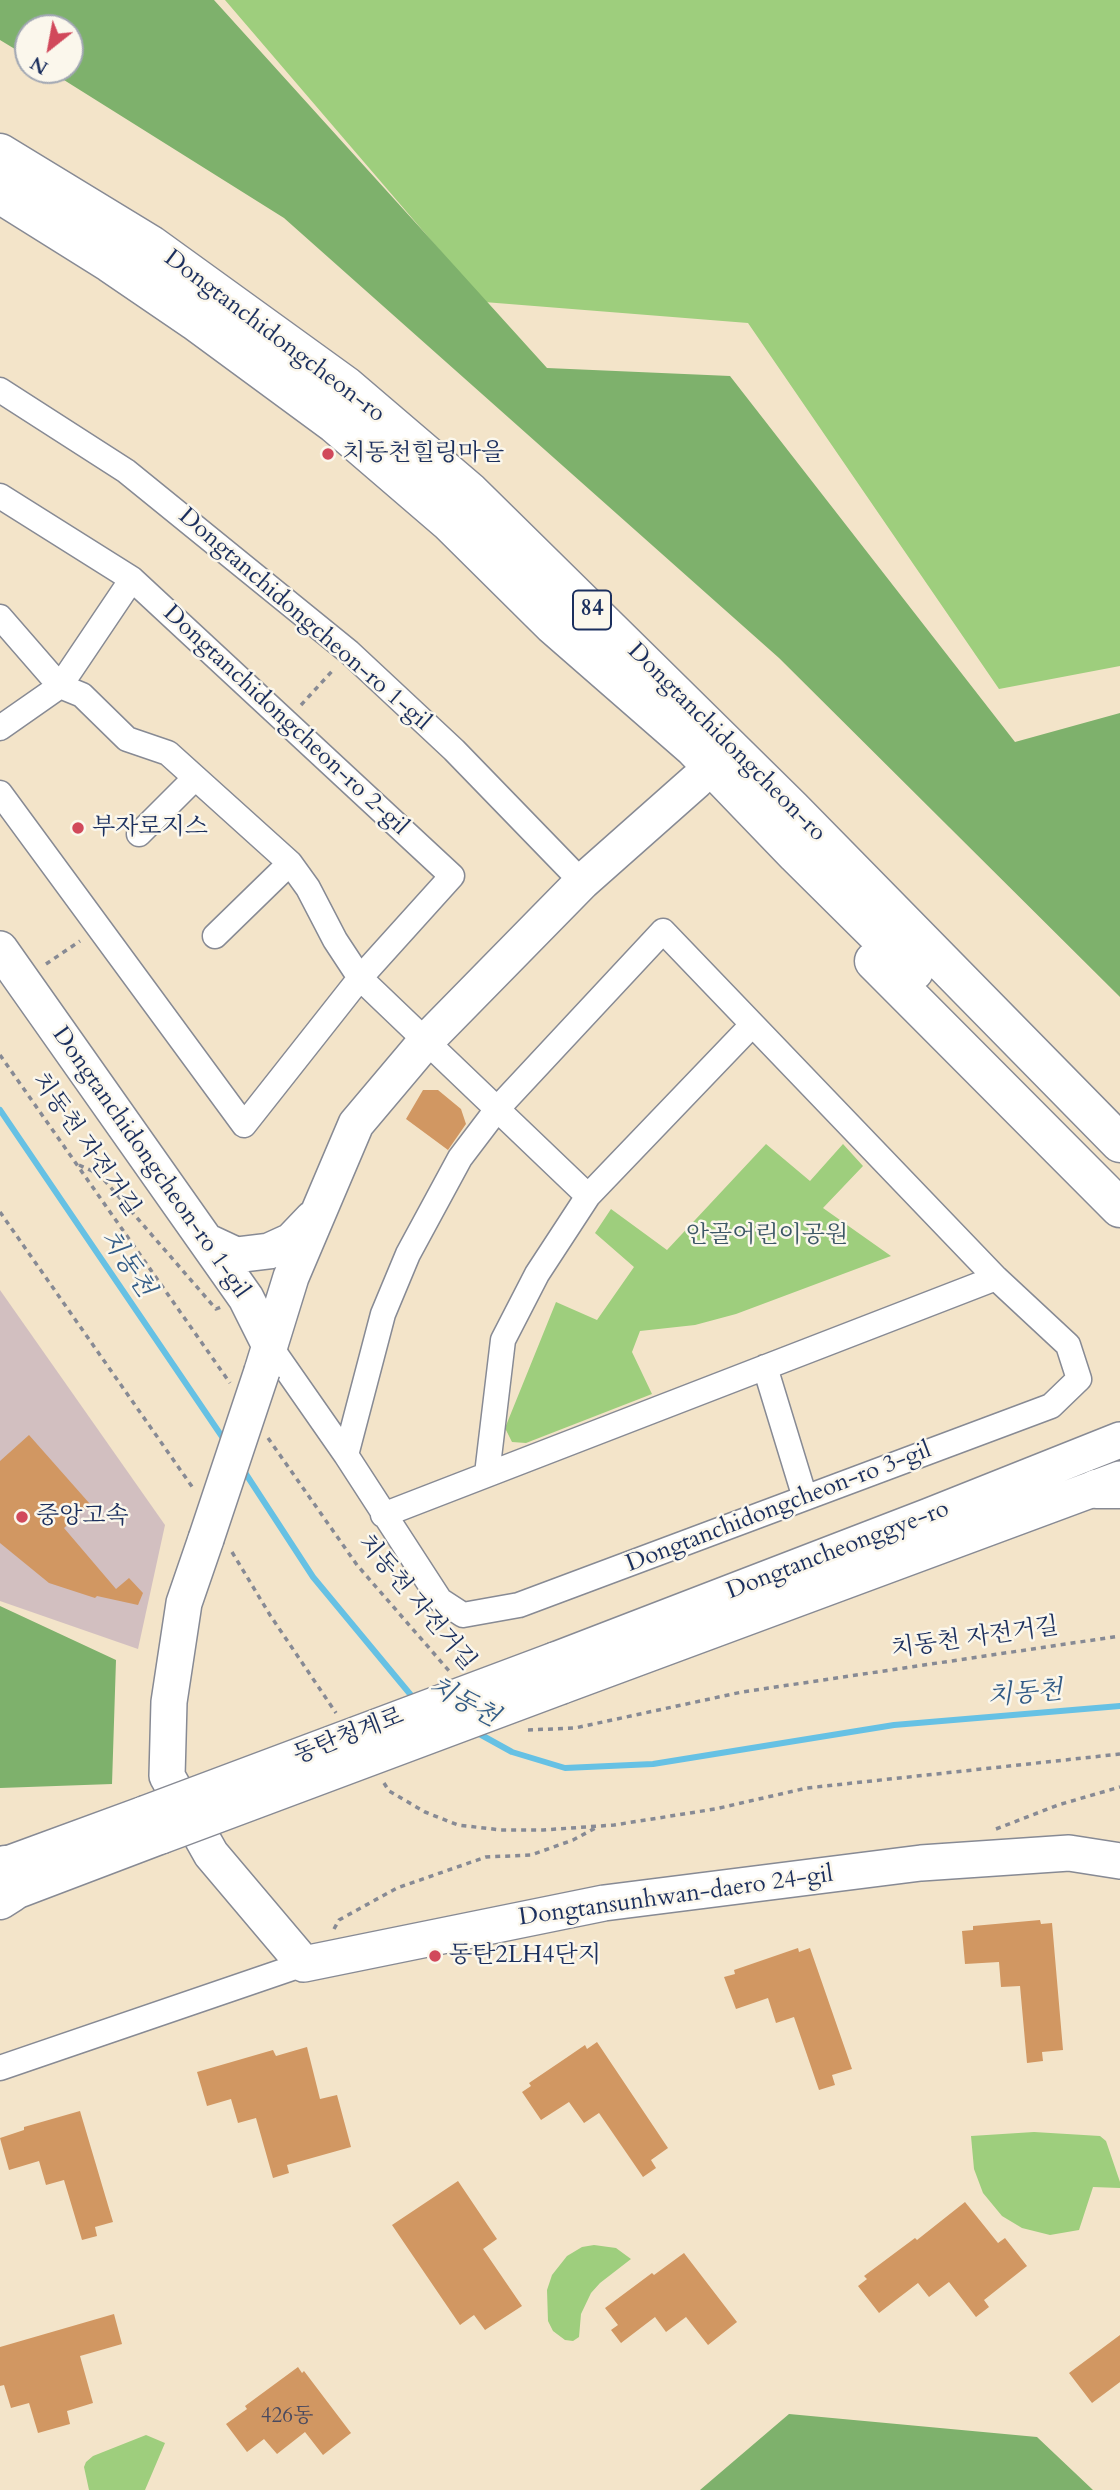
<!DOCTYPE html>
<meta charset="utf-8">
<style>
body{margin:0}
#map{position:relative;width:1120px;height:2490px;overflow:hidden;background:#f3e4c9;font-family:Cardo,serif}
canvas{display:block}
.north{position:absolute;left:14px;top:14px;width:70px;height:70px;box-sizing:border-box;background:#fbf7ec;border:2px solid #a1a7b3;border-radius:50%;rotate:211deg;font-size:19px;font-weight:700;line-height:28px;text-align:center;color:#1b2f5e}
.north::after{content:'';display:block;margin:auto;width:24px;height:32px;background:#d1495b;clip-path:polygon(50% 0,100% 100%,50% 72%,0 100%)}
</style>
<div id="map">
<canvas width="1120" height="2490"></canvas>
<div class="north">N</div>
</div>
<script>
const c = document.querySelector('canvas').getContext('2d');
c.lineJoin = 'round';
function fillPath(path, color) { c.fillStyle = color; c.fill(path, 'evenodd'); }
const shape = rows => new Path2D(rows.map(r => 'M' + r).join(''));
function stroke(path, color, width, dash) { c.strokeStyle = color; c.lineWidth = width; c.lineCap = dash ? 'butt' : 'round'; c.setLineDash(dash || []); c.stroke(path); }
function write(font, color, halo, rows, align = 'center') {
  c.font = font + ' Cardo,"Noto Serif KR",serif'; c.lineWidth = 5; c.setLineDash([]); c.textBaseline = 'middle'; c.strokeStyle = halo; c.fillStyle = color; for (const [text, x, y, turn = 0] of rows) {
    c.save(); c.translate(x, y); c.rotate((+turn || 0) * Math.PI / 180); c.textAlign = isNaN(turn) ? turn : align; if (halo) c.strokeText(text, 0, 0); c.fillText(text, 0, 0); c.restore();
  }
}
const industrial = shape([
 [0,1290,165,1525,138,1649,0,1601]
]);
const green = shape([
 [225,0,1120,0,1120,666,999,689,748,323,484,302],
 [766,1144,810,1181,843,1144,863,1166,823,1208,891,1256,736,1314,695,1325,640,1331,632,1352,652,1394,526,1443,512,1442,505,1428,556,1302,597,1320,634,1267,595,1233,611,1209,667,1250],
 [1034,2132,1100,2136,1106,2141,1120,2182,1120,2188,1093,2187,1079,2230,1050,2235,1022,2228,1002,2216,983,2193,974,2169,971,2136],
 [594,2245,616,2248,631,2259,600,2283,591,2293,581,2314,579,2337,573,2341,565,2340,553,2331,548,2321,547,2290,552,2275,567,2256,582,2247],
 [146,2435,165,2443,145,2490,89,2490,84,2467,86,2462,93,2456]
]);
const forest = shape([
 [0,0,214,0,547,368,730,376,1015,742,1120,713,1120,997,779,658,284,218,48,70,70,70,70,28,28,28,28,57,0,40],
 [0,1606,116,1660,112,1784,0,1788],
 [789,2414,1037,2437,1093,2490,700,2490]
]);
const stream = shape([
 [0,1110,225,1441],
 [242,1468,313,1577,415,1700],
 [474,1731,512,1752,565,1768,653,1764,894,1725,1120,1706]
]);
const building = shape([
 [423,1090,438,1090,461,1109,466,1124,448,1150,406,1119],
 [29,1435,90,1504,64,1528,116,1589,129,1578,143,1593,138,1605,97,1596,95,1598,49,1583,0,1543,0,1461],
 [1040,1920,1041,1924,1052,1923,1063,2050,1042,2052,1043,2061,1027,2063,1020,1986,1001,1987,999,1962,965,1964,962,1931,973,1930,973,1926],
 [798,1948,799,1952,810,1948,852,2069,832,2075,835,2085,819,2090,794,2017,776,2023,768,1998,736,2009,724,1977,735,1974,734,1970],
 [597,2042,668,2148,651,2160,656,2168,643,2177,599,2113,584,2123,569,2102,541,2120,522,2092,531,2086,529,2083,566,2058,585,2045,587,2049],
 [307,2047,320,2099,337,2095,351,2147,287,2165,289,2173,273,2178,256,2118,238,2123,231,2099,207,2106,197,2072,273,2050,276,2056],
 [80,2111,113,2222,95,2227,97,2236,82,2240,64,2180,46,2185,39,2161,9,2170,0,2138,24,2130,24,2127],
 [458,2181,497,2239,483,2249,522,2306,485,2330,474,2315,460,2325,392,2225],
 [965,2202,998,2243,1005,2238,1027,2266,984,2300,989,2307,976,2317,949,2282,929,2297,918,2283,879,2313,858,2286,867,2279,864,2276,915,2238,917,2240],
 [684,2253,737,2322,708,2345,686,2317,666,2332,655,2317,621,2343,611,2330,618,2325,605,2308,652,2273,654,2275],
 [114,2314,122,2344,80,2356,93,2403,67,2411,70,2424,38,2433,29,2403,11,2408,4,2385,0,2386,0,2347],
 [1120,2335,1120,2382,1092,2403,1069,2373],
 [298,2367,302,2373,304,2371,351,2433,323,2455,305,2432,277,2454,264,2439,247,2452,226,2424,247,2409,245,2406]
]);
const path = shape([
 [301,705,334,669],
 [46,964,80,941],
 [0,1055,230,1383],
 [79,1165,99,1174,216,1309,221,1307],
 [0,1212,193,1488],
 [268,1438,357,1565,450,1672],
 [232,1552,270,1615,336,1713],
 [528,1730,575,1728,742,1692,1120,1636],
 [384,1783,389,1791,425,1812,458,1825,501,1830,543,1830,614,1825,715,1809,807,1788,1120,1754],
 [996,1829,1058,1805,1120,1787],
 [334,1929,339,1920,397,1888,486,1857,531,1855,573,1840,599,1826]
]);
const street = shape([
 [0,390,126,471,349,652,454,750,582,882],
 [0,496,132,579,452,876,360,978,244,1125,0,793],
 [0,617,60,686,82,695,127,739,168,753,290,863,308,888,335,940,360,978,588,1196],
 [0,728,60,686,132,579],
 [139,834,195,778],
 [215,936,290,863],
 [270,1346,346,1455,440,1600,463,1615,519,1605,1051,1406,1079,1379,1068,1345,996,1278,663,931,498,1108,460,1158,408,1254,383,1314,346,1455],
 [765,1367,805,1498],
 [487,1474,503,1340,537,1274,588,1196,752,1025],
 [383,1515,996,1278],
 [0,2068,304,1964]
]);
const secondary = shape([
 [0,949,246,1298,270,1346],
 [206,1241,236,1255,269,1251,291,1241,312,1219],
 [262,1371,291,1277,356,1124,426,1041,582,882,696,781],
 [206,1539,184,1603,169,1702,167,1776,211,1854,304,1964,604,1903,921,1863,1069,1853,1120,1861],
 [555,1660,929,1516,1120,1440],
 [562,1686,1120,1479],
 [5,1865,144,1814],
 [11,1893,161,1836]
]);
const primary = shape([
 [0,153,151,245,346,386,470,492,792,809,1120,1143],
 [0,194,110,263,195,321,335,424,449,522,553,625,694,748,796,854,914,971],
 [874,961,1120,1208],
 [1096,1489,1120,1489]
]);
const highway = shape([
 [0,1868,5,1865],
 [0,1900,11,1893]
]);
const secondaryBridge = shape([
 [206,1539,262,1371],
 [144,1814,555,1660],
 [161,1836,562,1686]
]);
const markers = [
 [328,454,7,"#d1495b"],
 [78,828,7,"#d1495b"],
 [22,1517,7,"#d1495b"],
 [435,1956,7,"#d1495b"]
];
const numberNames = [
 ["426동",287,2417]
];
const shields = [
 [592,610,38]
];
const shieldNames = [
 ["84",592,610]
];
const streetNames = [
 ["Dongtanchidongcheon-ro",274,337,37],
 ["Dongtanchidongcheon-ro 1-gil",304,620,41],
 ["Dongtanchidongcheon-ro 2-gil",285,721,43],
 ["Dongtanchidongcheon-ro",726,743,45],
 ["치동천 자전거길",85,1145,55],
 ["Dongtanchidongcheon-ro 1-gil",150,1163,55],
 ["Dongtanchidongcheon-ro 3-gil",779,1508,-21],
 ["Dongtancheonggye-ro",838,1551,-21],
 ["치동천 자전거길",416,1603,50],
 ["치동천 자전거길",975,1639,-8],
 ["동탄청계로",349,1737,-21],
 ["Dongtansunhwan-daero 24-gil",676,1897,-8]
];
const poiNames = [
 ["치동천힐링마을",342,454],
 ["부자로지스",92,828],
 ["중앙고속",36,1517],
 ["동탄2LH4단지",449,1956]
];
const parkNames = [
 ["안골어린이공원",767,1236]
];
const waterNames = [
 ["치동천",126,1264,56],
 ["치동천",1025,1695,-5],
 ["치동천",463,1703,29]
];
fillPath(industrial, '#d2bfc0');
fillPath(green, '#9ece7d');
fillPath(forest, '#7eb16c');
stroke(stream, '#66c1e4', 6);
fillPath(building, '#d19762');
stroke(street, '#878a94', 27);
stroke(secondary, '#878a94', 38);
stroke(primary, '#878a94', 41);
stroke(highway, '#878a94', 41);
stroke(path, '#878a94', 3.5, [5, 5]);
stroke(street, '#fff', 24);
stroke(secondary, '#fff', 35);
stroke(primary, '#fff', 38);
stroke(highway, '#fff', 38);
stroke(secondaryBridge, '#878a94', 38, []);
stroke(secondaryBridge, '#fff', 35);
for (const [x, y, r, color] of markers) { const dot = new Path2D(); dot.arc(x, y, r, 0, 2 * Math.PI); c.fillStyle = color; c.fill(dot); stroke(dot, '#fbf7ec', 2.5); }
write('21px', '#48495f', null, numberNames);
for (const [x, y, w] of shields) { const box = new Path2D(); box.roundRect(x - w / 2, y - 19.5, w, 39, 5); c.fillStyle = '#fbf7ec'; c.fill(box); stroke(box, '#1b2f5e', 2); }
write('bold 23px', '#1b2f5e', null, shieldNames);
write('24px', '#1b2f5e', '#fbf7ec', streetNames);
write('24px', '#1b2f5e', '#fbf7ec', poiNames, 'left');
write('24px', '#3c5766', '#fbf7ec', parkNames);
write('italic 26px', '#325b86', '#fbf7ec', waterNames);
</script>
